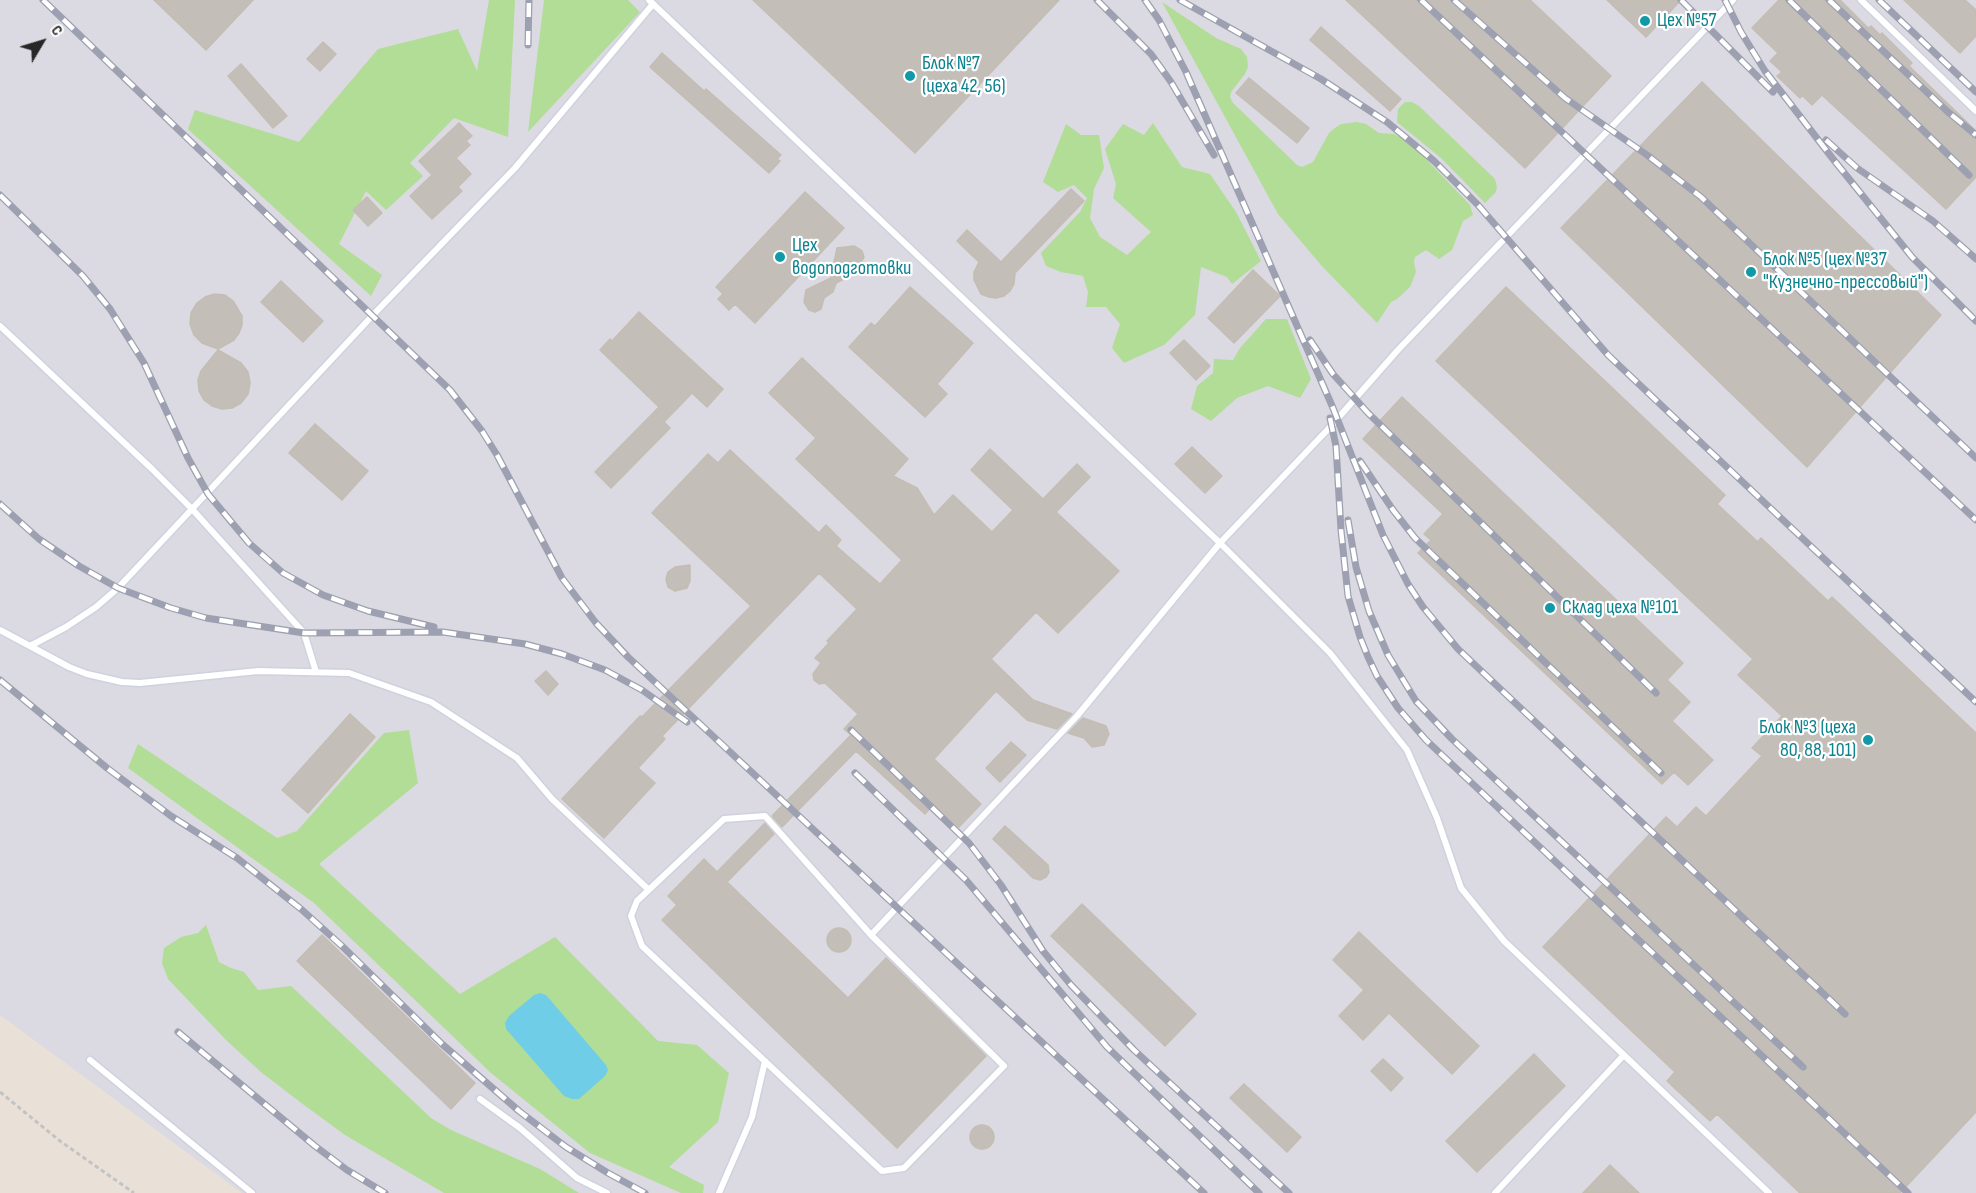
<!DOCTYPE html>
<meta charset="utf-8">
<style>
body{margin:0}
#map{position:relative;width:1976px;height:1193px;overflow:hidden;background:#e9e1d8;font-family:"Sofia Sans Condensed",sans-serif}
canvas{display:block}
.north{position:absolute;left:12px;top:12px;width:60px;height:60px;-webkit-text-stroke:4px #fff;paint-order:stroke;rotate:52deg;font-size:16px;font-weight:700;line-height:24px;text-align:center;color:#272727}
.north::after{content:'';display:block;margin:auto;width:21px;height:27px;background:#272727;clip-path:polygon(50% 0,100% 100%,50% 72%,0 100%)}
</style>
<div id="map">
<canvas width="1976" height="1193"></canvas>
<div class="north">С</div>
</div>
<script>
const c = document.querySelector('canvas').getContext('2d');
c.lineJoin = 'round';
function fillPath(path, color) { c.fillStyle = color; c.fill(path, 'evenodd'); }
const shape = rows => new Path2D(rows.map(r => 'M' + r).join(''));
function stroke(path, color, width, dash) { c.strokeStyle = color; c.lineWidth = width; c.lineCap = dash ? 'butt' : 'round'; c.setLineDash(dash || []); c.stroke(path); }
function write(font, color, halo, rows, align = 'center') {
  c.font = font + ' "Sofia Sans Condensed",sans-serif'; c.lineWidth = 4.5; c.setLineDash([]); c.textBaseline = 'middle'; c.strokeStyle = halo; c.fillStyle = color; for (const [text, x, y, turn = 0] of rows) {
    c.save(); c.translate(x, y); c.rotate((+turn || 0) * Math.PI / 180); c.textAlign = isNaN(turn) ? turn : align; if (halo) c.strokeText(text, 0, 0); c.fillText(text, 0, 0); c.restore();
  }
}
const industrial = shape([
 [0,0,1976,0,1976,1193,242,1193,0,1015]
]);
const green = shape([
 [489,0,515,0,508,137,454,118,410,163,423,176,386,210,366,191,339,244,382,275,371,296,188,129,195,110,299,142,378,49,458,29,477,71],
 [544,0,628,0,640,12,528,132],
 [1162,2,1216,38,1241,49,1247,57,1248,67,1245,74,1231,92,1230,97,1233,103,1297,165,1302,167,1313,162,1329,133,1335,128,1341,124,1357,122,1366,124,1379,133,1394,134,1400,137,1422,155,1470,205,1473,215,1463,221,1452,250,1439,259,1426,250,1415,257,1414,262,1416,272,1410,287,1397,299,1391,302,1377,323,1320,264,1278,214],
 [1405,102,1412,102,1419,106,1495,179,1497,188,1495,193,1485,203,1441,158,1397,122,1398,109],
 [1153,123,1182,167,1210,174,1236,212,1261,261,1232,284,1227,277,1201,267,1195,315,1164,345,1124,363,1112,348,1120,324,1106,307,1086,307,1088,292,1083,276,1061,272,1046,266,1041,253,1080,212,1087,198,1074,185,1058,192,1043,182,1066,124,1081,135,1099,135,1104,168,1094,189,1090,218,1100,237,1127,255,1151,232,1113,198,1116,184,1105,149,1123,124,1144,135],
 [1266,319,1287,319,1311,379,1300,398,1268,386,1237,398,1211,421,1191,409,1197,386,1213,373,1214,359,1233,360,1240,348],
 [409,730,418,783,319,864,460,994,555,937,658,1041,697,1045,729,1073,718,1122,669,1167,704,1185,703,1193,681,1193,590,1153,491,1073,314,903,128,768,138,744,277,838,297,831,384,733],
 [206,925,219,962,231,968,244,972,258,990,291,986,431,1118,451,1130,540,1169,579,1193,444,1193,345,1135,300,1102,261,1072,226,1040,168,979,162,963,164,948,181,937,198,933]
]);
const water = shape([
 [540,993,546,995,606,1065,608,1070,605,1076,579,1099,572,1099,564,1096,506,1029,505,1023,509,1016,534,995]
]);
const building = shape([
 [154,0,253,0,206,50,154,0],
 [753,0,1059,0,915,153,753,0],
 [1346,0,1530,0,1611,76,1525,168,1346,0],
 [1607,0,1681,0,1646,37,1607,0],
 [1779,0,1840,0,1868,28,1871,26,1880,35,1882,33,1912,63,1909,66,1976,131,1976,177,1946,209,1822,95,1812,105,1802,95,1800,98,1777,76,1782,72,1770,61,1778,53,1752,28,1779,0],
 [1904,0,1965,0,1976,10,1976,36,1960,53,1904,0],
 [1321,27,1401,99,1390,111,1310,40,1321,27],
 [323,42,336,54,320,71,307,59,323,42],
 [662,53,704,91,706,89,781,155,777,159,780,161,769,173,650,67,662,53],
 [241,64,287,116,273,128,228,76,241,64],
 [1249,78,1309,128,1297,143,1236,93,1249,78],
 [1702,82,1941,315,1807,467,1561,228,1702,82],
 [459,123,472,136,466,141,470,145,456,158,471,174,458,187,462,191,432,219,410,196,432,175,419,161,459,123],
 [1071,189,1084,201,1015,273,1014,284,1010,291,1004,296,996,298,989,297,981,294,974,280,974,272,979,262,957,241,967,230,1001,262,1071,189],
 [805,192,844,228,755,323,735,304,729,310,718,299,723,294,716,287,805,192],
 [367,197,382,213,368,226,353,210,367,197],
 [854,246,862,251,864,257,861,263,847,269,846,278,836,283,833,292,824,298,821,309,815,312,809,310,804,302,806,290,831,278,837,248,854,246],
 [1253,270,1280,296,1234,343,1208,318,1253,270],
 [281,281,323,321,303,342,261,302,281,281],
 [910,287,973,343,937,384,947,394,925,417,849,347,871,323,875,326,910,287],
 [1506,287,1725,495,1717,504,1758,542,1761,538,1828,601,1832,597,1976,733,1976,1112,1900,1193,1800,1193,1717,1114,1710,1121,1667,1081,1675,1072,1543,947,1666,817,1677,827,1696,807,1706,816,1762,756,1752,748,1782,716,1738,675,1753,659,1436,361,1506,287],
 [215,294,225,295,233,301,242,316,242,325,239,333,234,340,218,349,202,343,194,335,190,324,191,313,197,303,205,297,215,294],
 [639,312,723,389,707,407,692,393,664,422,670,428,611,488,595,472,659,407,600,350,610,339,612,341,639,312],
 [1184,340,1210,366,1196,380,1170,353,1184,340],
 [218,350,241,363,248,372,250,383,248,394,241,403,232,408,222,409,212,406,204,400,199,391,198,380,201,371,218,350],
 [802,358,908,459,893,476,917,488,934,515,953,495,992,532,1013,510,971,470,990,449,1043,499,1077,464,1090,477,1056,512,1119,571,1058,633,1036,612,991,659,1033,700,1072,714,1057,729,1027,720,996,691,934,759,981,804,959,827,934,804,925,814,856,751,782,827,772,816,851,735,844,729,858,714,825,683,819,684,814,680,813,674,821,663,815,658,829,643,827,641,857,609,819,573,662,736,665,739,638,768,655,783,604,838,562,799,640,716,642,717,751,606,652,513,708,454,718,463,730,450,819,533,826,525,841,540,836,546,880,584,902,560,796,459,816,438,769,393,802,358],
 [1402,397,1683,663,1667,680,1690,702,1672,721,1713,760,1688,785,1674,772,1662,784,1418,553,1431,540,1424,534,1443,514,1363,439,1402,397],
 [315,424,368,471,342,500,289,453,315,424],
 [1192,447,1222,476,1205,493,1175,464,1192,447],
 [690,565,690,581,687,588,675,591,668,587,666,579,668,572,675,567,690,565],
 [546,671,558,684,548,695,535,681,546,671],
 [350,714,375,737,308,813,282,790,350,714],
 [1083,718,1106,726,1109,734,1104,745,1092,747,1084,738,1068,733,1083,718],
 [1011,742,1026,755,1000,782,986,768,1011,742],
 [765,823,774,834,727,882,848,998,886,958,986,1056,897,1148,662,920,677,905,668,896,704,859,717,872,765,823],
 [1005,826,1048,865,1049,872,1046,877,1040,880,1033,878,993,839,1005,826],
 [1082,904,1196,1014,1165,1046,1051,936,1082,904],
 '827 940a12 12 0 1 1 24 0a12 12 0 1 1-24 0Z',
 [1359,932,1479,1046,1452,1074,1389,1013,1363,1040,1339,1016,1364,990,1333,960,1359,932],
 [322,935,475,1083,451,1109,297,961,322,935],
 [1534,1054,1565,1086,1477,1172,1446,1141,1534,1054],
 [1383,1059,1403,1078,1391,1091,1371,1071,1383,1059],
 [1244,1084,1301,1137,1287,1152,1230,1098,1244,1084],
 '970 1137a12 12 0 1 1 24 0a12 12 0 1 1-24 0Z',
 [1610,1165,1639,1193,1583,1193,1610,1165]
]);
const path = shape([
 [0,1092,60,1141,134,1193]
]);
const lane = shape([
 [649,0,1220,543,1330,653,1407,750,1437,818,1461,888,1504,941,1769,1193],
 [1861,0,1976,111],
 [0,326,152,469,192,509,373,315,515,168,653,4],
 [0,630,69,667,87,674,122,682,140,683,258,671,349,673,431,702,517,758,552,799,649,890],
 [30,646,66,627,96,607,118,588,192,509,304,633,316,672],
 [871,935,765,816,724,819,637,901,631,916,642,946,882,1171,904,1168,1004,1066,871,935,1077,716,1220,543,1332,425,1397,351,1733,0],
 [90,1060,252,1193],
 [480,1099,520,1128,577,1178,607,1193],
 [719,1193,752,1117,765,1061],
 [1495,1193,1623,1056]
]);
const rail = shape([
 [43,0,450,390,482,431,497,455,562,578,596,623,628,657,1204,1193],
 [1097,0,1151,54,1171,82,1214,155],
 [1145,0,1159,20,1186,72,1333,408,1383,535,1408,584,1423,607,1458,649,1845,1014],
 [1180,0,1321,79,1387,122,1434,161,1478,205,1608,355,1976,702],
 [1421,0,1976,520],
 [1454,0,1565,98,1647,155,1701,197,1976,458],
 [1681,0,1773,92],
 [1725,0,1741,32,1765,71,1833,159,1912,257,1976,321],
 [1789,0,1969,175],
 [1829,0,1948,112,1976,135],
 [1879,0,1976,92],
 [528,45,529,0],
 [1826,140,1857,168,1933,221,1976,259],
 [0,195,83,276,110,309,144,363,188,458,208,494,249,543,283,573,323,595,368,611,434,627],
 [1310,340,1333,374,1368,413,1656,693],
 [1330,418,1336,446,1341,530,1348,596,1360,637,1368,657,1377,676,1398,708,1426,740,1908,1193],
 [1360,461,1393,510,1415,538,1661,773],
 [0,504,39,539,79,566,118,588,171,608,206,618,304,633,443,632,525,644,562,654,605,670,642,690,687,722],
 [1348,520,1356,567,1369,611,1388,655,1416,701,1452,739,1803,1067],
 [0,680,107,768,171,816,237,858,301,909,342,946,442,1044,519,1111,566,1147,608,1173,645,1193],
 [851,730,969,843,1001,885,1043,951,1071,985,1134,1050,1289,1193],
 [855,773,966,880,1107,1047,1259,1193],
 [178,1032,315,1146,347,1170,385,1193]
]);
const markers = [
 [1645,21,6,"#0f9aa8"],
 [910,76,6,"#0f9aa8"],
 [780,257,6,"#0f9aa8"],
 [1751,272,6,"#0f9aa8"],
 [1550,608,6,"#0f9aa8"],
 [1868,740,6,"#0f9aa8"]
];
const cultureNames = [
 ["Цех №57",1657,21],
 ["Блок №7",922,64],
 ["(цеха 42, 56)",922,87],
 ["Цех",792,246],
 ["водоподготовки",792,269],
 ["Блок №5 (цех №37",1763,260],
 ["\"Кузнечно-прессовый\")",1763,283],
 ["Склад цеха №101",1562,608],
 ["Блок №3 (цеха",1856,728,"right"],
 ["80, 88, 101)",1856,751,"right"]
];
fillPath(industrial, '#dbd9e1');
fillPath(green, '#b2dd97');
fillPath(water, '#6fcde7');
fillPath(building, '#c4beb8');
stroke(building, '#c4bdb3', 1.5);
stroke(lane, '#ced2df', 9);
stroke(path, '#c3c3c3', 3, [4.5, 3]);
stroke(lane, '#fff', 6);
stroke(rail, '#9ca0b0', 7);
stroke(rail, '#fff', 4.5, [14]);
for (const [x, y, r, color] of markers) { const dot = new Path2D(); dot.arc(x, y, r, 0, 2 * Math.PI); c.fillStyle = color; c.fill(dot); stroke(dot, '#fff', 2); }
write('20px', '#0d838f', '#fff', cultureNames, 'left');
</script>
